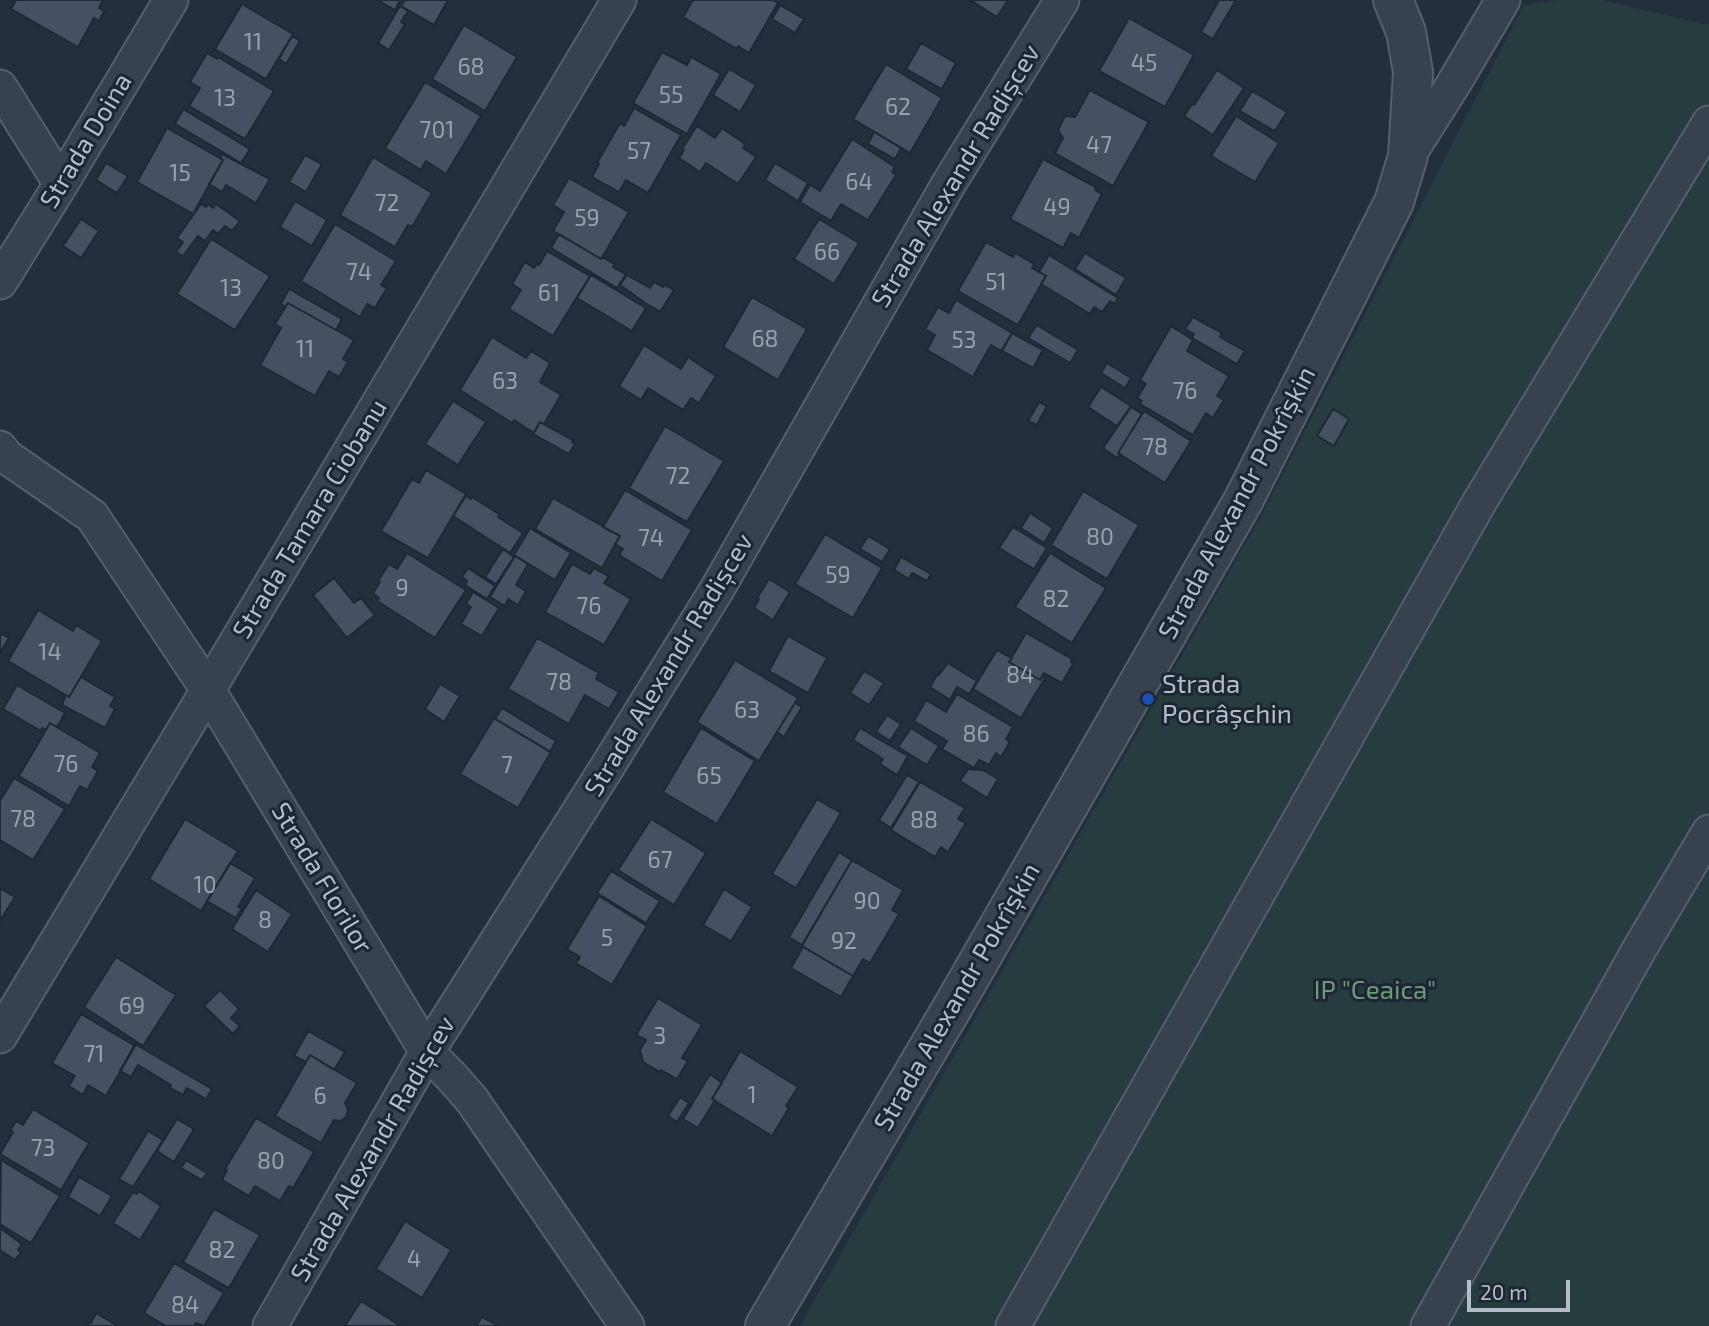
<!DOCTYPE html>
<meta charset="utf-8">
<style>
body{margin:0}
#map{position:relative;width:1709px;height:1326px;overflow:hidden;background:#242f3e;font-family:"Exo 2",sans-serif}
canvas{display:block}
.scale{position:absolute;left:1467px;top:1280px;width:103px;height:32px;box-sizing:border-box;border:4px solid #b4bcc9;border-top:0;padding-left:9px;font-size:21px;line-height:24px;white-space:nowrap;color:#b4bcc9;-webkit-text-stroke:5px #1d2633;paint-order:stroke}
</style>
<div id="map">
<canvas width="1709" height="1326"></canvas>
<div class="scale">20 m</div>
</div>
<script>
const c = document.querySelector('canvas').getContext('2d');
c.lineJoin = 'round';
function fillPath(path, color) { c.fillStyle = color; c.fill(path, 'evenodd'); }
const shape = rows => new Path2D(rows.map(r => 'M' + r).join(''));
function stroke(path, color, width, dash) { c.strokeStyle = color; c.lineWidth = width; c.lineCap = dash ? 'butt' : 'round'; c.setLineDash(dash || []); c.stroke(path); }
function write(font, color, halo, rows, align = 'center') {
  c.font = font + ' "Exo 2",sans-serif'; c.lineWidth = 6; c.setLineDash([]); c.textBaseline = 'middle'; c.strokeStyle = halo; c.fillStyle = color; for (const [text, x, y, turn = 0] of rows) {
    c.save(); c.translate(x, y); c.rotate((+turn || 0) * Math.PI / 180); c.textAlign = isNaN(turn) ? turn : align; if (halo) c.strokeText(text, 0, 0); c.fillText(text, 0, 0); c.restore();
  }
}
const green = shape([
 [1560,0,1601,0,1709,25,1709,1326,800,1326,1260,518,1524,5]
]);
const building = shape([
 [16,0,103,0,99,8,104,11,99,21,94,18,78,47,11,9,16,0],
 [377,0,400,0,395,10,377,0],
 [405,0,448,0,434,25,401,6,405,0],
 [693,0,773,0,778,3,749,53,738,46,737,49,683,17,693,0],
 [970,0,1008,0,997,17,970,0],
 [1219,0,1236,0,1213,39,1201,32,1219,0],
 [242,4,293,34,266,79,215,49,242,4],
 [780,5,804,19,795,33,772,19,780,5],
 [400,6,408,11,401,22,405,24,389,50,378,43,400,6],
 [1129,18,1194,55,1165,107,1099,71,1129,18],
 [464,25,517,57,485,111,432,79,464,25],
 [292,36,300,41,286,64,279,59,292,36],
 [921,43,956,63,942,89,906,69,921,43],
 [662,52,687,65,691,57,721,74,687,134,633,103,662,52],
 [207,53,217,59,218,57,274,91,245,139,189,106,200,88,190,82,207,53],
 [886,64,942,98,910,153,853,119,886,64],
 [729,69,756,85,740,112,713,95,729,69],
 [1217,70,1244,88,1213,135,1184,116,1192,104,1194,105,1217,70],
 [425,82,481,116,446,174,426,161,421,170,385,148,425,82],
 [1090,90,1149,122,1113,186,1055,153,1063,138,1058,130,1065,116,1075,117,1090,90],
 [1252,91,1287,112,1275,131,1240,111,1252,91],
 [634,108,681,135,648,193,626,180,619,192,592,177,599,164,597,163,620,123,624,126,634,108],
 [183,109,250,149,241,163,175,124,183,109],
 [1236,116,1279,143,1255,182,1211,156,1236,116],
 [697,126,715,138,722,128,745,144,743,148,756,157,738,184,706,163,700,172,679,158,684,150,682,149,697,126],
 [167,128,223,160,193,214,137,182,167,128],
 [874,132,901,148,895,159,868,144,874,132],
 [852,139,895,167,892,172,896,175,868,220,841,204,831,221,800,202,810,185,820,191,852,139],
 [222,154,270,179,256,203,226,185,222,192,209,184,223,160,220,158,222,154],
 [305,155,322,164,306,192,289,182,305,155],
 [373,157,432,193,412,227,408,225,395,247,340,215,373,157],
 [1043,159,1096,187,1095,190,1102,194,1079,238,1071,233,1063,248,1010,219,1043,159],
 [106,163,128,176,117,193,96,180,106,163],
 [775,163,808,183,798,201,765,180,775,163],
 [569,178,629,212,601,259,553,231,564,212,553,205,569,178],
 [295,201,327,220,312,246,280,227,295,201],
 [201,204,206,207,208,204,213,208,216,204,240,221,232,231,225,226,218,234,213,230,205,241,198,236,183,256,176,252,183,242,177,238,201,204],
 [81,219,99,231,81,258,63,246,81,219],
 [819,219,859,243,834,284,794,259,819,219],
 [335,224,396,261,381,285,387,288,375,308,367,304,360,317,301,281,335,224],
 [559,234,601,259,602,257,615,264,613,267,626,274,617,288,551,248,559,234],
 [211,239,270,276,235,330,177,294,211,239],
 [986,242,1013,257,1015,253,1034,264,1032,268,1046,276,1018,325,958,291,986,242],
 [547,251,590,276,553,336,509,309,521,290,512,284,525,262,534,268,537,264,539,265,547,251],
 [1085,253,1126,278,1116,295,1075,269,1085,253],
 [1049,255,1118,298,1115,304,1110,301,1102,312,1094,307,1090,314,1041,284,1046,276,1039,272,1049,255],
 [591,275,646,308,632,331,577,298,591,275],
 [627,275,650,288,654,282,663,287,665,285,674,290,660,312,651,306,651,307,620,285,627,275],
 [289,289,342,319,336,330,288,303,285,307,281,304,289,289],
 [752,297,807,329,778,380,723,347,752,297],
 [956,300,1012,333,1001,351,991,345,973,377,927,350,935,335,925,329,938,307,949,313,956,300],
 [288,303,354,340,343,359,348,362,339,377,329,371,315,396,260,365,281,328,275,324,288,303],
 [1193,317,1222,333,1220,337,1245,351,1237,364,1192,338,1194,334,1185,329,1193,317],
 [1037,325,1078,350,1070,363,1028,338,1037,325],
 [1171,326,1193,340,1187,351,1229,376,1217,396,1224,400,1213,418,1206,413,1193,435,1140,404,1142,401,1137,398,1146,384,1140,380,1171,326],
 [1012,333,1043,350,1033,368,1002,351,1012,333],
 [492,337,526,358,531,351,550,363,540,382,561,395,544,424,540,422,534,433,514,420,512,423,460,390,492,337],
 [644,345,681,369,688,357,716,376,699,403,691,398,683,410,648,388,641,400,619,386,644,345],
 [1107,363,1131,378,1125,388,1101,373,1107,363],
 [1101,387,1131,406,1117,426,1088,407,1101,387],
 [453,401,486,422,458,465,425,444,453,401],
 [1039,402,1047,406,1037,425,1028,421,1039,402],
 [1131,407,1142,414,1118,453,1120,454,1117,458,1103,448,1131,407],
 [1333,409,1349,419,1334,446,1317,436,1333,409],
 [1144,411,1191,441,1165,483,1118,453,1144,411],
 [540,422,573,440,572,442,575,444,569,454,533,434,540,422],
 [665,426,724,461,687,522,629,488,665,426],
 [426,470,466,494,428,558,381,531,412,479,419,483,426,470],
 [625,490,692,530,662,581,619,555,623,549,615,544,620,536,603,527,625,490],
 [1083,491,1139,525,1107,579,1051,545,1083,491],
 [466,496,471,499,472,497,499,514,498,517,523,533,510,553,453,516,466,496],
 [553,498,620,536,602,568,535,529,553,498],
 [1030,513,1053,528,1044,543,1021,528,1030,513],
 [1013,527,1047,548,1034,569,999,548,1013,527],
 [530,528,571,553,555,580,514,555,530,528],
 [825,534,882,568,853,618,795,584,825,534],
 [868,536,890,549,882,562,860,549,868,536],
 [503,549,514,557,496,584,485,577,503,549],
 [407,553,466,590,435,638,377,601,379,598,373,593,380,582,378,581,389,564,397,569,407,553],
 [1050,553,1106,588,1072,643,1015,607,1050,553],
 [515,556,528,564,516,585,526,591,518,605,508,599,505,606,490,597,515,556],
 [901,557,931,574,927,581,912,573,909,579,894,570,901,557],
 [572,564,590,574,594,568,609,576,604,583,631,599,604,645,545,612,572,564],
 [468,568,495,586,487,599,465,585,467,581,462,577,468,568],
 [334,578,354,603,361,598,375,615,347,638,313,595,334,578],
 [769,579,790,592,773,620,754,608,759,599,757,598,769,579],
 [473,592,499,608,482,636,461,624,471,607,466,604,473,592],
 [38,610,73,631,76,625,102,641,69,697,8,661,38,610],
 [0,633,9,638,0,653,0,633],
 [1026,633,1072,659,1071,662,1073,664,1062,683,1044,673,1040,680,1009,662,1026,633],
 [788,636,827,658,808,693,769,671,788,636],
 [537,638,599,673,596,679,619,692,609,709,585,695,569,724,508,689,537,638],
 [997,650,1012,658,1009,662,1040,680,1042,676,1045,678,1021,718,973,689,997,650],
 [735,660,798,698,759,761,697,722,735,660],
 [948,663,977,681,969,694,957,687,950,700,930,687,937,675,938,676,948,663],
 [864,671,884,683,869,705,850,693,864,671],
 [81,677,115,697,110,706,115,709,105,728,62,705,66,695,69,697,81,677],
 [440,684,460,696,444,722,425,709,440,684],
 [17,685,65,713,57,727,50,723,46,730,42,728,41,731,3,709,17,685],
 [957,694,1013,727,1006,739,1010,742,1001,757,996,753,989,765,979,760,974,768,942,749,947,741,914,721,926,700,946,712,957,694],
 [795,703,802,707,784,737,777,732,795,703],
 [502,708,556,741,550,752,495,719,502,708],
 [887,715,901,724,890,741,876,732,887,715],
 [494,718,551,752,518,808,460,774,494,718],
 [50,723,100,753,92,767,98,771,87,790,80,786,69,806,19,776,50,723],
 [701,728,755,761,717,824,663,792,701,728],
 [860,728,908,756,897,775,880,764,883,759,853,740,860,728],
 [911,728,939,746,927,765,898,747,911,728],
 [968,769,983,770,998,779,987,798,960,781,968,769],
 [907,775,919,782,891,828,879,820,907,775],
 [14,778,65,809,33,860,0,840,0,801,14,778],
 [920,782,965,808,958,819,966,823,948,852,941,847,935,857,891,830,920,782],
 [817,799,841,813,796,888,772,874,817,799],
 [185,819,238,851,201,911,149,879,185,819],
 [651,819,706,853,674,905,618,870,651,819],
 [839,852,856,863,852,860,802,945,789,937,839,852],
 [852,860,903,890,892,910,899,914,870,963,863,959,853,976,802,946,852,860],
 [230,863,255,878,238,907,242,908,236,918,207,901,230,863],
 [611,871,660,901,646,923,597,893,611,871],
 [0,888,15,897,0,921,0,888],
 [724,889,752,907,731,941,703,925,724,889],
 [256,890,292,914,268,952,232,929,256,890],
 [599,896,647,926,612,985,576,963,580,957,567,949,599,896],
 [803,947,853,976,841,997,791,968,803,947],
 [116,957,176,995,143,1046,84,1007,116,957],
 [220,990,239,1009,231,1018,240,1026,233,1034,204,1006,220,990],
 [658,998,702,1025,682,1058,688,1061,677,1079,661,1070,660,1072,643,1062,640,1050,646,1040,636,1035,658,998],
 [81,1014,135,1046,106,1096,88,1085,83,1095,69,1086,75,1076,52,1063,81,1014],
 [308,1031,345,1052,334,1070,310,1055,306,1062,294,1056,308,1031],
 [135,1044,212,1089,206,1099,187,1088,183,1095,170,1088,171,1085,138,1065,131,1077,120,1071,135,1044],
 [740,1051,798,1087,786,1106,789,1108,772,1136,712,1099,740,1051],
 [310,1055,357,1083,345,1103,348,1110,346,1117,341,1121,334,1120,321,1143,275,1116,310,1055],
 [710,1074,722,1083,712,1099,715,1100,698,1128,683,1119,710,1074],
 [680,1097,689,1103,677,1122,668,1116,680,1097],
 [33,1109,89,1143,61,1190,0,1154,13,1132,10,1131,16,1121,23,1125,33,1109],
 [256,1118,314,1152,293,1188,289,1186,280,1201,255,1186,249,1196,222,1180,227,1170,225,1169,256,1118],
 [177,1119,194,1129,174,1162,157,1151,177,1119],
 [148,1131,163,1140,133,1187,119,1179,148,1131],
 [1,1160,60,1196,31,1243,0,1224,1,1160],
 [186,1160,207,1173,202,1180,181,1168,186,1160],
 [79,1177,112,1196,100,1216,68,1197,79,1177],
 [139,1191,161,1206,140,1240,113,1223,133,1192,137,1194,139,1191],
 [214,1209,260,1235,229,1288,183,1262,214,1209],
 [405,1221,451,1250,422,1298,376,1269,405,1221],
 [0,1228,22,1244,18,1250,21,1252,15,1260,0,1250,0,1228],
 [174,1263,224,1293,204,1326,196,1323,194,1326,166,1326,144,1313,174,1263],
 [361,1301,401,1326,345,1326,361,1301],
 [96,1313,118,1326,87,1326,89,1323,91,1323,96,1313],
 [482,1317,499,1326,476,1326,482,1317]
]);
const minor = shape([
 [0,87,61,184],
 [1408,156,1454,83,1503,0],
 [0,282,61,184,171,0],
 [0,448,7,457,92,516,208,690,427,1052,450,1075,472,1100,627,1326],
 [0,1036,208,690,619,0],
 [270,1326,427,1052,604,772,716,591,948,185,1062,0],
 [1013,1326,1480,501,1709,123],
 [1428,1326,1640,948,1709,832]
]);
const tertiary = shape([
 [765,1326,955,1003,1243,501,1394,202,1408,156,1413,72,1406,32,1393,0]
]);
const markers = [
 [1148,699,7,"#1a4fb4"]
];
const numberNames = [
 ["11",253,42],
 ["45",1144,63],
 ["68",471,67],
 ["55",671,95],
 ["13",225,98],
 ["62",898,107],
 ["701",437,130],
 ["47",1099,145],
 ["57",639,151],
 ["15",180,173],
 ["64",859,182],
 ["72",387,203],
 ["49",1057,207],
 ["59",587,218],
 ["66",827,252],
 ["74",359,272],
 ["51",996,282],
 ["13",231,288],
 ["61",549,293],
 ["68",765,339],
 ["53",964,340],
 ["11",305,349],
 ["63",505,381],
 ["76",1185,391],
 ["78",1155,447],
 ["72",678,476],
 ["80",1100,537],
 ["74",651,538],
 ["59",838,575],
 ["9",402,588],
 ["82",1056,599],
 ["76",589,606],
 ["14",50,652],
 ["84",1020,675],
 ["78",559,682],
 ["63",747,710],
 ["86",976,734],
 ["76",66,764],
 ["7",507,765],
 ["65",709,776],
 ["78",23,819],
 ["88",924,820],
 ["67",660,860],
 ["10",205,885],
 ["90",867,901],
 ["8",265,920],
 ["5",607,938],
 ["92",844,941],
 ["69",132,1006],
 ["3",660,1036],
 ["71",94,1054],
 ["1",752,1095],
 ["6",320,1096],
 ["73",43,1148],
 ["80",271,1161],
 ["82",222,1250],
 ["4",414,1259],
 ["84",185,1305]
];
const streetNames = [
 ["Strada Doina",86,141,-59],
 ["Strada Alexandr Radișcev",956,176,-59],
 ["Strada Alexandr Pokrîșkin",1237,503,-62],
 ["Strada Tamara Ciobanu",310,519,-59],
 ["Strada Alexandr Radișcev",669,665,-59],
 ["Strada Florilor",322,878,59],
 ["Strada Alexandr Pokrîșkin",957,997,-60],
 ["Strada Alexandr Radișcev",373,1149,-60]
];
const poiNames = [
 ["Strada",1162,684],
 ["Pocrâşchin",1162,714]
];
const parkNames = [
 ["IP \"Ceaica\"",1375,990]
];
fillPath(green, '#263c3f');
fillPath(building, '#455162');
stroke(building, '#1f2835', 2);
stroke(minor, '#565f6c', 37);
stroke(tertiary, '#565f6c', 42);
stroke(minor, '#38414e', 33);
stroke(tertiary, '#38414e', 38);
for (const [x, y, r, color] of markers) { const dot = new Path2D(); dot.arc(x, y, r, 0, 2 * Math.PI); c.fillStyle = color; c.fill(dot); stroke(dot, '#1d2633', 2.5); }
write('23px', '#98a1af', null, numberNames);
write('26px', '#b4bcc9', '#1d2633', streetNames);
write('26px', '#b4bcc9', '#1d2633', poiNames, 'left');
write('26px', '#6b9a76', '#1d2633', parkNames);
</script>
